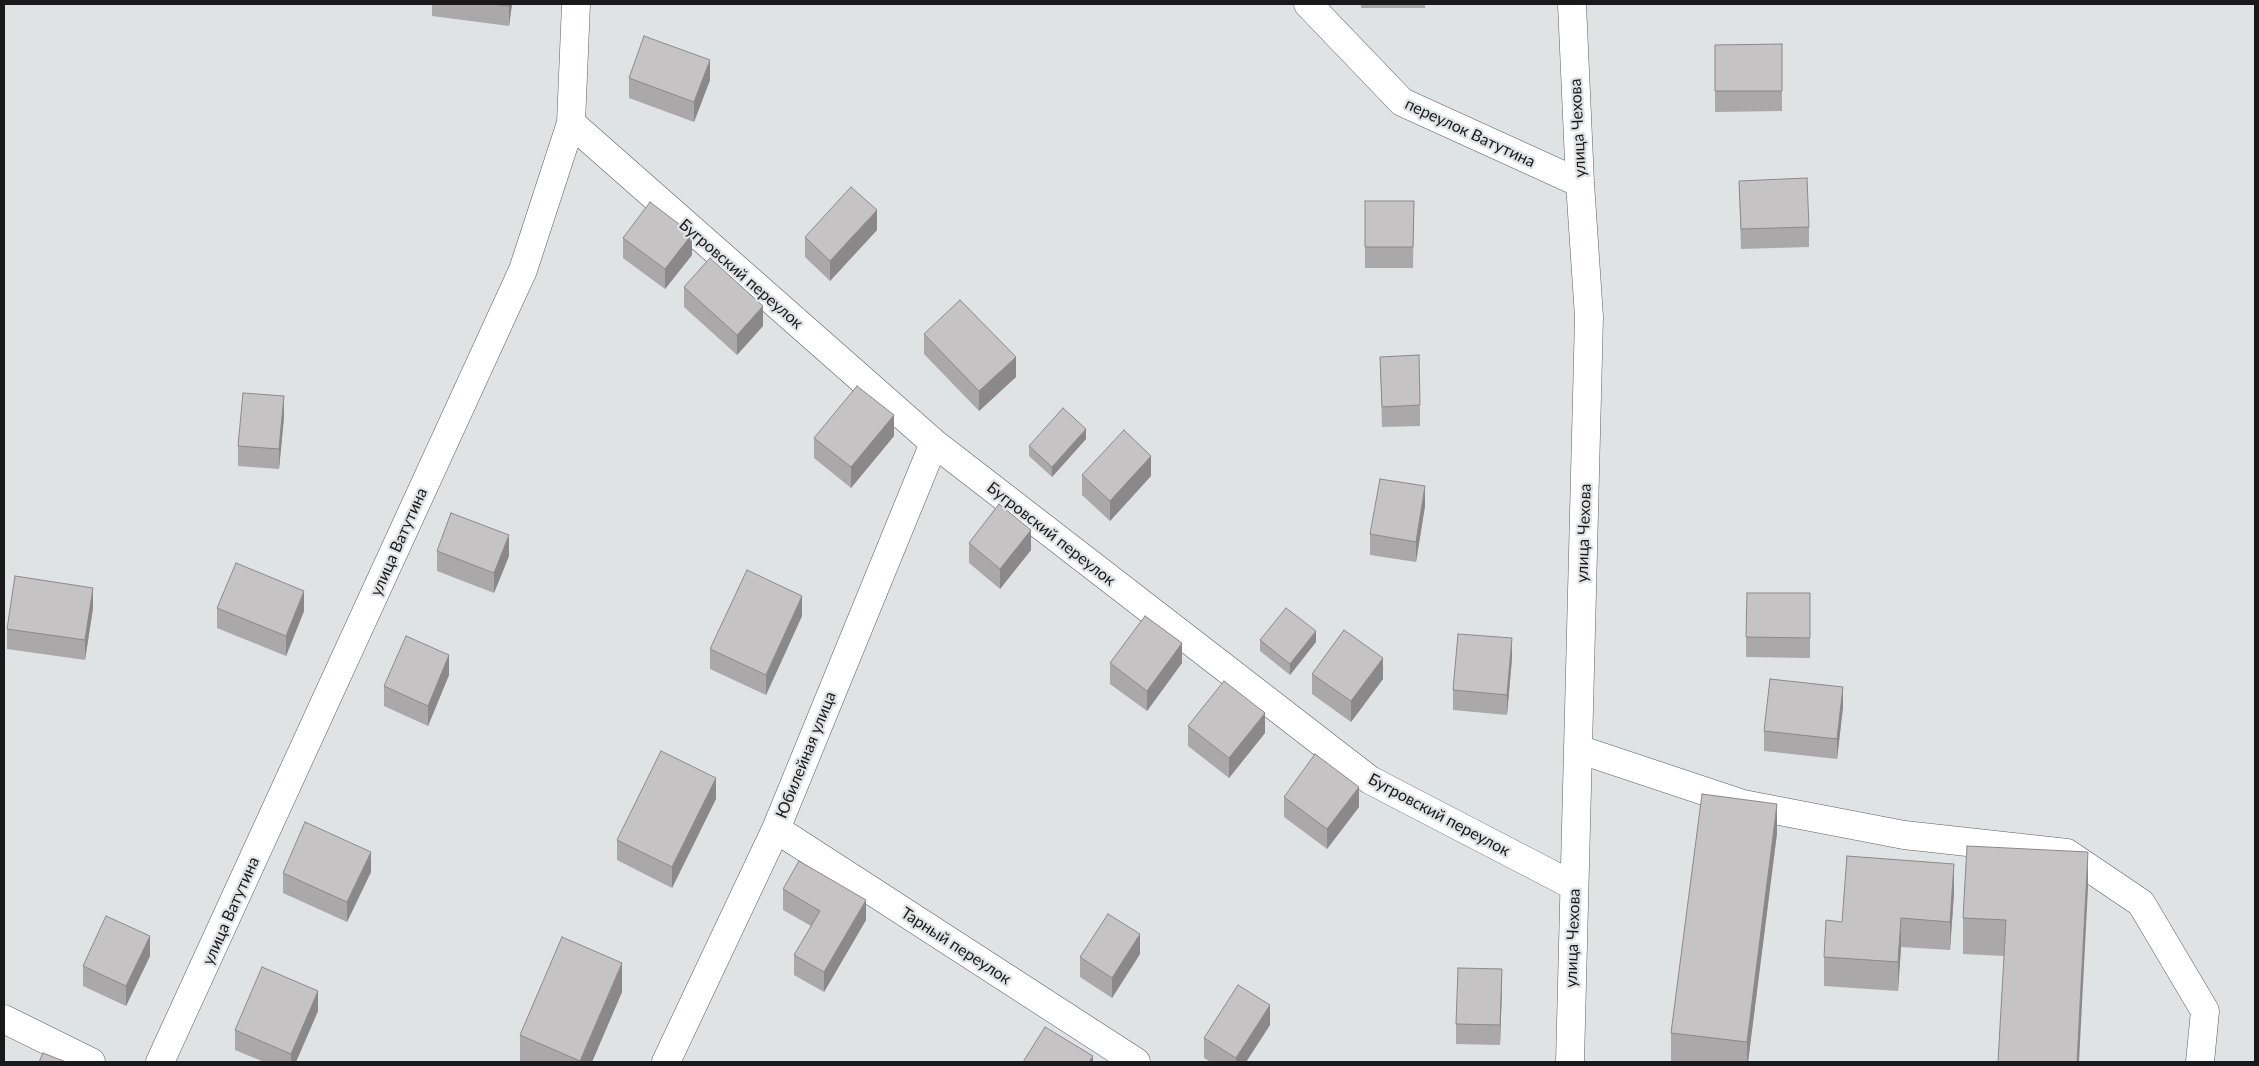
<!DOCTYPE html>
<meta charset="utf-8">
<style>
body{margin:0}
#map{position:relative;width:2259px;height:1066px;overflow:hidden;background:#e0e3e4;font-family:Lato,sans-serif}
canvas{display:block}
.frame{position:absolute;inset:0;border:5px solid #19191a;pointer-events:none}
</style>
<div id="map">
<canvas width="2259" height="1066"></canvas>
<div class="frame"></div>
</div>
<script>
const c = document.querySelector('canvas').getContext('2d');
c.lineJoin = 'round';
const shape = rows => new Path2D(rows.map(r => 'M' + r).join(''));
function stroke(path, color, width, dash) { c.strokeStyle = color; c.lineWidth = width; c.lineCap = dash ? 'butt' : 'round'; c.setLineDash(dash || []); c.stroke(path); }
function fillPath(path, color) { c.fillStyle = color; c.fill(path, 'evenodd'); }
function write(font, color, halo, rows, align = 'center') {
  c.font = font + ' Lato,sans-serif'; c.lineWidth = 4.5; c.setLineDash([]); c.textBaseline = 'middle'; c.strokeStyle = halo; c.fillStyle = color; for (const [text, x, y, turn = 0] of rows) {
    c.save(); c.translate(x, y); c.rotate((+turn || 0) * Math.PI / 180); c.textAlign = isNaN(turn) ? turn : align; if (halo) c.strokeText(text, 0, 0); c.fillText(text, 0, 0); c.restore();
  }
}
const minor = shape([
 [1308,4,1402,102,1580,183],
 [571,123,934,443,1370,780,1574,886],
 [1578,749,1743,804,1904,835,2067,853,2141,903,2205,1011,2200,1062],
 [776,829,1136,1062],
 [4,1019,91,1062],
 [160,1062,523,270,571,123,576,4],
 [666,1062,776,829,934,443],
 [1570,1062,1589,317,1580,183,1572,4]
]);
const wall = shape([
 [432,4,512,4,509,26,432,16],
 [1361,4,1425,4,1425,8,1361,8],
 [1782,44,1782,111,1715,112,1715,45],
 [629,78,710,80,694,122,629,98],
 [1739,181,1809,227,1809,247,1741,249],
 [1365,201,1414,201,1413,268,1365,268],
 [877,230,830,281,805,257,805,237],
 [623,238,692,255,665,289,623,258],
 [684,287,763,326,737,355,684,307],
 [924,334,1016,377,979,411,924,354],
 [1380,357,1420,405,1420,426,1382,427],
 [284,417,279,469,238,466,238,446],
 [894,436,851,488,814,458,814,438],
 [1086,439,1052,477,1029,456,1029,446],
 [1082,475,1151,476,1110,521,1082,495],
 [1425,506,1416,562,1370,555,1370,534],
 [969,543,1031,550,1000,589,969,563],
 [437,551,509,556,494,593,437,571],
 [1810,593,1810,658,1746,657,1746,637],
 [93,608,85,660,7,649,7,629],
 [217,608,304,611,286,656,217,628],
 [802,616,766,695,710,669,710,649],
 [1260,640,1316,642,1290,675,1260,651],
 [1512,658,1507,715,1453,710,1453,690],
 [1110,663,1182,663,1147,711,1110,684],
 [1312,674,1383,679,1351,722,1312,694],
 [449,675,428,726,384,706,384,686],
 [1843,707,1837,759,1764,751,1764,731],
 [1188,726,1265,733,1229,778,1188,746],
 [1284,797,1359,807,1327,849,1284,817],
 [716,799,672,888,617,860,617,840],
 [1777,833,1748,1062,1678,1062,1671,1061,1671,1033],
 [371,872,347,922,283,893,283,873],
 [2088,888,2004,956,1963,954,1963,918],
 [783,889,866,920,824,992,794,975,794,955,811,926,783,910],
 [1954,893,1950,950,1901,947,1898,991,1824,986,1824,957,1842,922],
 [1140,954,1112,998,1080,977,1080,957],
 [150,956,126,1006,83,986,83,966],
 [1502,989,1500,1045,1456,1044,1456,1024],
 [622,992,592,1062,520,1062,520,1035],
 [318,1011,296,1062,264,1062,235,1050,235,1030],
 [1270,1025,1246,1062,1211,1062,1204,1058,1204,1038]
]);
const shadedWall = shape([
 [509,4,512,4,509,26],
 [710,60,710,80,694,122,694,102],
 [877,210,877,230,830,281,830,261],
 [692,234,692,255,665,289,665,269],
 [763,306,763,326,737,355,737,335],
 [1016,357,1016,377,979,411,979,391],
 [284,396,284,417,279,469,279,449],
 [894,415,894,436,851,488,851,467],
 [1086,429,1086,439,1052,477,1052,467],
 [1151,456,1151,476,1110,521,1110,501],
 [1425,486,1425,506,1416,562,1416,542],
 [1031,530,1031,550,1000,589,1000,569],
 [509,535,509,556,494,593,494,573],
 [93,588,93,608,85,660,85,640],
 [304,591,304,611,286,656,286,636],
 [802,596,802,616,766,695,766,675],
 [1316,631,1316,642,1290,675,1290,664],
 [1512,638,1512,658,1507,715,1507,695],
 [1182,643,1182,663,1147,711,1147,691],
 [449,655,449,675,428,726,428,706],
 [1383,658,1383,679,1351,722,1351,701],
 [1843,687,1843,707,1837,759,1837,739],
 [1265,713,1265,733,1229,778,1229,758],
 [716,778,716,799,672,888,672,867],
 [1359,787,1359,807,1327,849,1327,829],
 [1777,804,1777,833,1748,1062,1747,1062,1747,1042],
 [371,852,371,872,347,922,347,902],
 [2088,852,2088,888,2079,1062,2077,1062],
 [1954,864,1954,893,1950,950,1950,922],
 [866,900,866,920,824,992,824,972],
 [1901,918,1901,947,1898,991,1898,962],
 [1140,934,1140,954,1112,998,1112,978],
 [150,936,150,956,126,1006,126,986],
 [622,963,622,992,592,1062,580,1062],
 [1502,969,1502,989,1500,1045,1500,1025],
 [318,991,318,1011,296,1062,291,1062,291,1054],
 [1270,1005,1270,1025,1246,1062,1236,1062,1236,1058],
 [1093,1056,1093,1062,1089,1062]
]);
const building = shape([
 [493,4,509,4,509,6,493,4],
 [644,36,710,60,694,102,629,78,644,36],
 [1782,44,1782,91,1715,91,1715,45,1782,44],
 [1807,178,1809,227,1741,229,1739,181,1807,178],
 [851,187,877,210,830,261,805,237,851,187],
 [1365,201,1414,201,1413,247,1365,247,1365,201],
 [650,202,692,234,665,269,623,238,650,202],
 [710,258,763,306,737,335,684,287,710,258],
 [960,300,1016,357,979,391,924,334,960,300],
 [1419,355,1420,405,1382,407,1380,357,1419,355],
 [857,386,894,415,851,467,814,438,857,386],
 [243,393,284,396,279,449,238,446,243,393],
 [1063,408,1086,429,1052,467,1029,446,1063,408],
 [1124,430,1151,456,1110,501,1082,475,1124,430],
 [1380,479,1425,486,1416,542,1370,534,1380,479],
 [999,504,1031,530,1000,569,969,543,999,504],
 [451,513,509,535,494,573,437,551,451,513],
 [236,563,304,591,286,636,217,608,236,563],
 [747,570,802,596,766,675,710,649,747,570],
 [15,576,93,588,85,640,7,629,15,576],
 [1747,593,1810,593,1810,638,1746,637,1747,593],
 [1286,608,1316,631,1290,664,1260,640,1286,608],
 [1145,616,1182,643,1147,691,1110,663,1145,616],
 [1344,630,1383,658,1351,701,1312,674,1344,630],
 [1458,634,1512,638,1507,695,1453,690,1458,634],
 [406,636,449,655,428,706,384,686,406,636],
 [1770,679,1843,687,1837,739,1764,731,1770,679],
 [1224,681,1265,713,1229,758,1188,726,1224,681],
 [661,751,716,778,672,867,617,840,661,751],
 [1315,754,1359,787,1327,829,1284,797,1315,754],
 [1702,794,1777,804,1747,1042,1671,1033,1702,794],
 [305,822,371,852,347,902,283,873,305,822],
 [1967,846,2088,852,2077,1062,1998,1062,2006,920,1963,918,1967,846],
 [1847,856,1954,864,1950,922,1901,918,1898,962,1824,957,1826,920,1842,922,1847,856],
 [799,861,866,900,824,972,794,955,820,911,783,889,799,861],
 [1108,914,1140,934,1112,978,1080,957,1108,914],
 [106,916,150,936,126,986,83,966,106,916],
 [562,937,622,963,580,1061,520,1035,562,937],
 [262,967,318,991,291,1054,235,1030,262,967],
 [1458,968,1502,969,1500,1025,1456,1024,1458,968],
 [1238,985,1270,1005,1236,1058,1204,1038,1238,985],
 [1045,1027,1093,1056,1089,1062,1023,1062,1045,1027],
 [43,1053,66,1062,39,1062,43,1053]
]);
const streetNames = [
 ["улица Чехова",1578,128,-93],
 ["переулок Ватутина",1470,133,25],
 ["Бугровский переулок",741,274,41],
 ["улица Чехова",1584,533,-88],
 ["Бугровский переулок",1051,534,38],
 ["улица Ватутина",399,542,-66],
 ["Юбилейная улица",806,755,-68],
 ["Бугровский переулок",1439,815,28],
 ["улица Ватутина",231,911,-66],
 ["улица Чехова",1573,938,-88],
 ["Тарный переулок",956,946,33]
];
stroke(minor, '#5d5f60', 29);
stroke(minor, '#fff', 28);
fillPath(wall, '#aaa8a9');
fillPath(shadedWall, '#8b8889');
fillPath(building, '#c6c3c4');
stroke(building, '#8b8889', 1);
write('16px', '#19191a', '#e0e3e4', streetNames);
</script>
